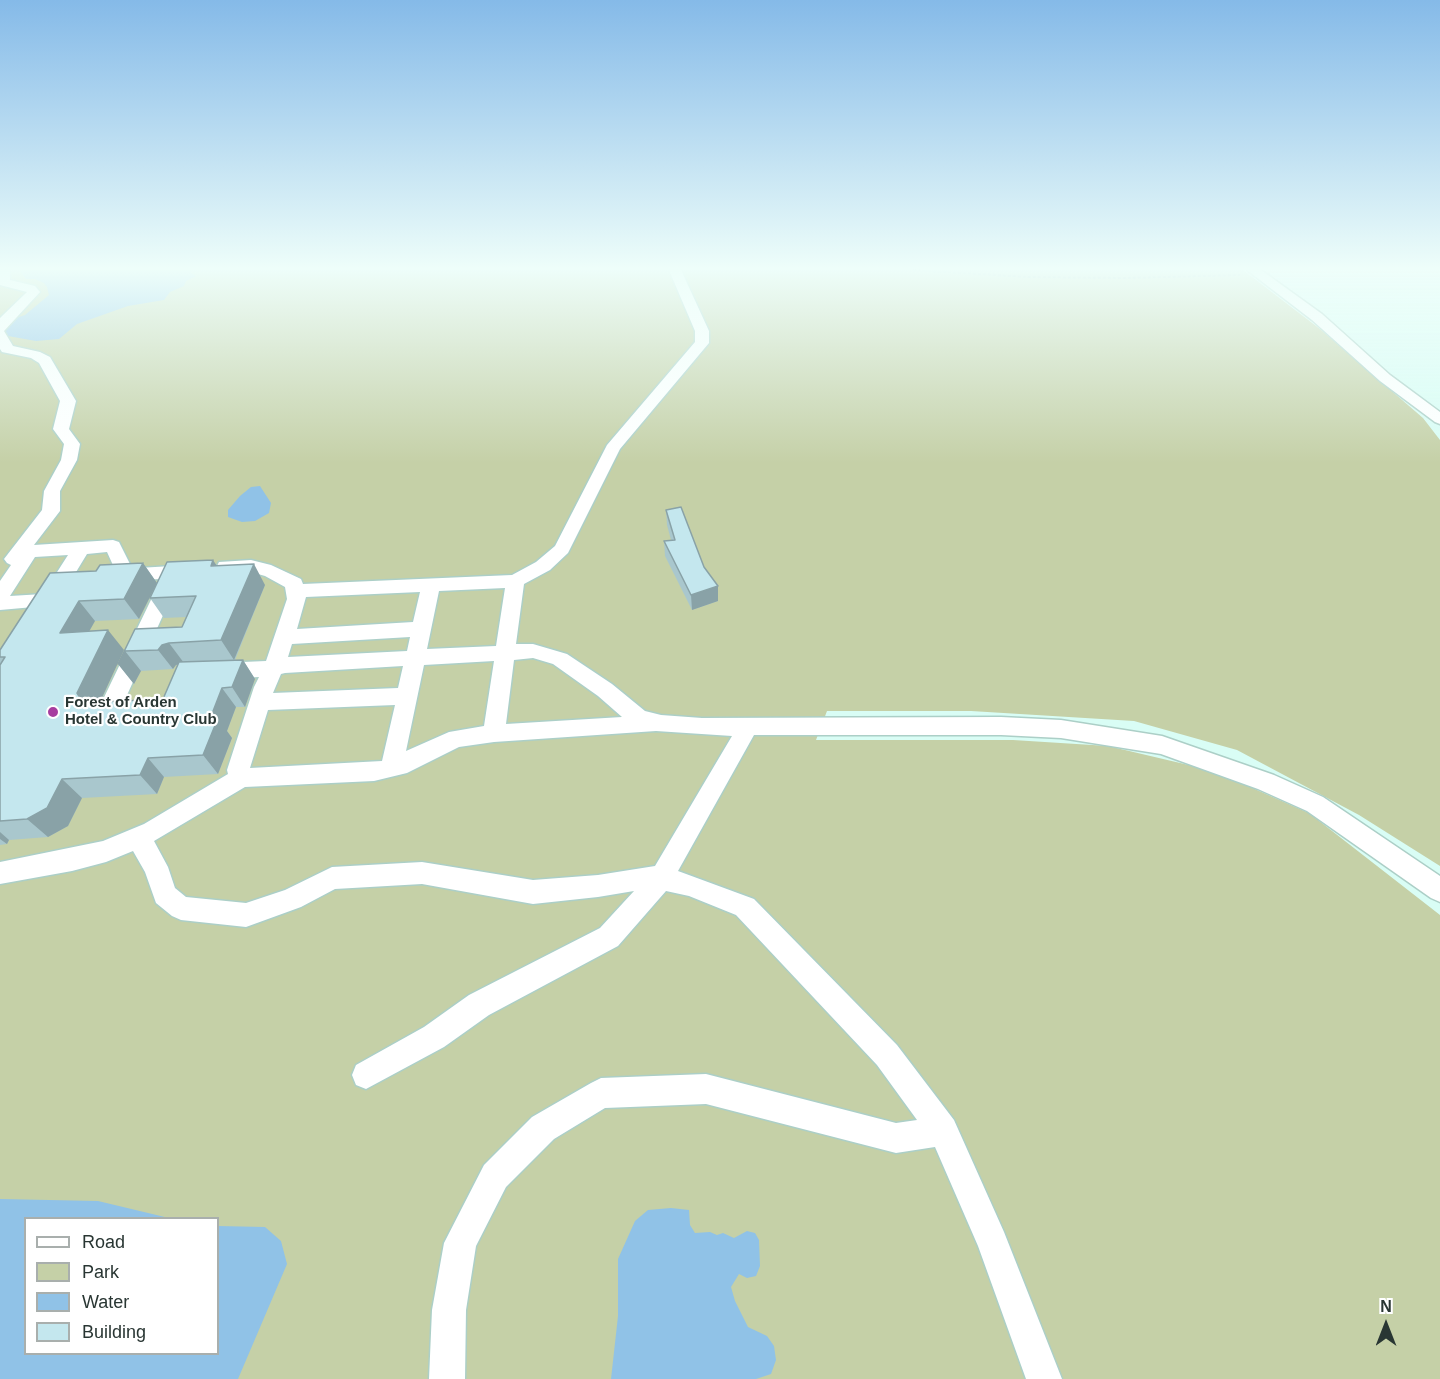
<!DOCTYPE html>
<style>
body{margin:0}
#map{position:relative;width:1440px;height:1379px;overflow:hidden;background:#d9fdf5;font-family:Arial,sans-serif}
canvas{display:block}
.legend{position:absolute;left:24px;top:1217px;width:195px;height:138px;box-sizing:border-box;background:#fff;border:2px solid #a9afad;margin:0;padding:8px 10px;list-style:none;font-size:18px;color:#293633}
.legend li{display:flex;align-items:center;gap:12px;height:30px}
.legend b{width:30px;border:2px solid #a9afad}
.north{position:absolute;left:1356px;top:1295px;width:60px;height:60px;-webkit-text-stroke:4px #fff;paint-order:stroke;rotate:0deg;font-size:16px;font-weight:700;line-height:24px;text-align:center;color:#293633}
.north::after{content:'';display:block;margin:auto;width:21px;height:27px;background:#293633;clip-path:polygon(50% 0,100% 100%,50% 72%,0 100%)}
</style>
<div id="map">
<canvas width="1440" height="1379"></canvas>
<ul class="legend">
<li><b style="height:8px;background:#fff"></b>Road</li>
<li><b style="height:16px;background:#c5d0a7"></b>Park</li>
<li><b style="height:16px;background:#90c2e7"></b>Water</li>
<li><b style="height:16px;background:#c4e7ee"></b>Building</li>
</ul>
<div class="north">N</div>
</div>
<script>
const c = document.querySelector('canvas').getContext('2d');
c.lineJoin = 'round';
function fillPath(path, color) { c.fillStyle = color; c.fill(path, 'evenodd'); }
const shape = rows => new Path2D(rows.map(r => 'M' + r).join(''));
function stroke(path, color, width, dash) { c.strokeStyle = color; c.lineWidth = width; c.lineCap = dash ? 'butt' : 'round'; c.setLineDash(dash || []); c.stroke(path); }
function write(font, color, halo, rows, align = 'center') {
  c.font = font + ' Arial,sans-serif'; c.lineWidth = 4.5; c.setLineDash([]); c.textBaseline = 'middle'; c.strokeStyle = halo; c.fillStyle = color; for (const [text, x, y, turn = 0] of rows) {
    c.save(); c.translate(x, y); c.rotate((+turn || 0) * Math.PI / 180); c.textAlign = isNaN(turn) ? turn : align; if (halo) c.strokeText(text, 0, 0); c.fillText(text, 0, 0); c.restore();
  }
}
const green = shape([
 [0,270,1243,270,1320,329,1423,418,1440,440,1440,866,1359,815,1237,750,1134,721,971,711,827,711,816,740,1013,740,1108,746,1214,771,1309,813,1440,915,1440,1379,0,1379],
 [26,1218,218,1218,218,1354,26,1354]
]);
const water = shape([
 [19,270,194,270,190,272,196,276,186,281,184,286,170,292,164,300,128,306,77,324,59,339,36,341,8,336,5,331,5,326,10,320,25,315,49,295,47,287,44,283,35,279,26,279],
 [260,486,271,503,269,513,255,521,242,522,228,517,228,510,240,496,251,487],
 [0,1199,98,1201,169,1218,26,1218,26,1354,218,1354,218,1226,265,1227,281,1241,287,1264,238,1379,0,1379],
 [671,1208,689,1210,690,1225,695,1233,710,1232,717,1235,723,1233,734,1238,747,1231,755,1233,759,1240,760,1266,756,1276,747,1278,739,1274,731,1287,735,1301,748,1327,767,1336,774,1346,776,1360,771,1374,756,1379,611,1379,618,1316,618,1259,635,1221,648,1210]
]);
const path = shape([
 [913,270,1028,277,1126,278,1240,275]
]);
const minor = shape([
 [0,270,10,270,10,280,35,286,40,292,4,331,13,346,40,352,50,357,76,401,69,429,80,444,77,460,60,491,60,511,34,545,113,540,119,542,131,566,138,568,189,565,196,567,198,571,196,575,176,578,178,582,123,704,131,706,134,712,131,718,123,720,100,718,97,712,161,579,138,580,117,574,107,552,87,554,56,605,0,610,0,581,11,565,7,563,4,559,42,510,44,491,61,460,64,444,53,429,60,401,39,363,31,358,2,352,0,349,0,318,27,292,0,285,0,270],
 [68,555,43,594,10,596,35,557,68,555],
 [669,270,681,270,709,331,709,343,620,449,568,553,550,570,524,584,516,644,533,644,567,654,612,684,645,711,661,715,702,718,1001,717,1061,720,1162,736,1274,775,1323,797,1440,876,1440,902,1431,898,1307,811,1258,789,1161,754,1061,738,1001,735,754,735,678,871,754,899,897,1045,954,1120,1004,1232,1062,1379,1026,1379,978,1246,935,1147,896,1153,706,1104,605,1108,554,1139,506,1187,476,1246,466,1310,465,1379,429,1379,432,1310,444,1243,484,1165,532,1117,591,1083,601,1078,706,1074,896,1123,917,1120,877,1065,736,915,689,896,666,891,618,946,489,1015,444,1047,366,1089,356,1085,352,1075,356,1065,424,1027,469,995,600,928,634,891,598,897,533,904,422,884,335,889,301,907,246,927,181,920,172,916,156,903,145,872,133,851,106,862,72,871,0,884,0,862,103,841,144,824,228,774,227,770,254,687,259,677,220,679,213,676,210,671,213,666,220,663,266,661,287,599,285,587,265,576,251,572,219,570,217,566,219,562,251,560,271,565,301,579,303,584,512,575,536,562,555,546,607,445,695,342,695,331,669,270],
 [505,588,496,646,427,649,439,591,505,588],
 [420,592,413,622,297,629,306,597,420,592],
 [410,637,407,651,288,657,292,644,410,637],
 [533,658,553,664,598,696,622,717,506,724,514,660,533,658],
 [494,661,484,726,449,732,406,751,424,665,494,661],
 [403,666,398,688,273,693,281,674,285,673,403,666],
 [395,705,382,761,250,768,268,710,395,705],
 [656,731,732,736,655,866,598,875,533,880,422,862,332,867,285,890,246,903,186,897,175,888,168,867,154,841,245,787,374,781,407,773,459,747,494,742,656,731],
 [1247,270,1261,270,1322,314,1390,375,1440,412,1440,424,1435,422,1380,381,1312,320,1247,270]
]);
const wall = shape([
 [666,510,704,567,718,601,692,610,665,556,664,541,671,540,667,525],
 [143,563,157,583,139,619,95,621,89,631,100,702,163,699,178,664,176,665,173,669,141,671,134,684,118,664,135,629,182,627,187,617,164,618,150,598,217,566,265,585,235,660,243,660,255,679,245,707,236,707,227,731,232,738,218,774,164,777,157,794,82,798,68,826,48,837,9,840,7,844,0,845,0,665,1,664,0,663,0,650,96,571]
]);
const shadedWall = shape([
 [213,560,226,580,211,566],
 [143,563,157,583,139,619,124,599],
 [254,564,265,585,234,660,221,640],
 [718,586,718,601,692,610,691,595],
 [79,601,95,621,77,653,60,633],
 [108,630,124,650,95,713,81,703,77,693],
 [169,643,184,663,176,665,173,669,158,650,162,645],
 [125,651,141,671,134,684,118,664],
 [243,660,255,679,245,707,232,687],
 [222,688,236,707,227,731,232,738,218,774,203,755,210,719],
 [148,758,164,777,157,794,140,775],
 [62,779,82,798,68,826,48,837,27,819],
 [0,832,9,840,7,844,0,839]
]);
const building = shape([
 [681,507,704,567,718,586,691,595,664,541,675,540,666,510,681,507],
 [213,560,211,566,254,564,221,640,169,643,162,645,158,650,125,651,118,664,135,629,182,627,196,596,150,598,167,562,213,560],
 [143,563,124,599,79,601,60,633,108,630,77,693,82,701,81,703,163,699,179,662,243,660,232,687,222,688,210,719,218,718,203,755,148,758,140,775,62,779,47,808,27,819,0,821,0,665,5,657,0,657,0,650,50,573,96,571,100,565,143,563]
]);
const markers = [
 [53,712,6,"#a73d9f"]
];
const poiNames = [
 ["Forest of Arden",65,703],
 ["Hotel & Country Club",65,720]
];
fillPath(green, '#c5d0a7');
fillPath(water, '#90c2e7');
stroke(minor, '#accfc7', 3);
stroke(path, '#90aba5', 2, [3, 2]);
fillPath(minor, '#fff');
fillPath(wall, '#a9c7cd');
fillPath(shadedWall, '#89a2a7');
fillPath(building, '#c4e7ee');
stroke(building, '#89a2a7', 1.5);
const sky = c.createLinearGradient(0, 0, 0, 463);
sky.addColorStop(0, '#85bae8');
sky.addColorStop(0.58, '#eefefa');
sky.addColorStop(1, '#eefefa00');
c.fillStyle = sky;
c.fillRect(0, 0, 1440, 463);
for (const [x, y, r, color] of markers) { const dot = new Path2D(); dot.arc(x, y, r, 0, 2 * Math.PI); c.fillStyle = color; c.fill(dot); stroke(dot, '#fff', 2); }
write('bold 15px', '#293633', '#fff', poiNames, 'left');
</script>
